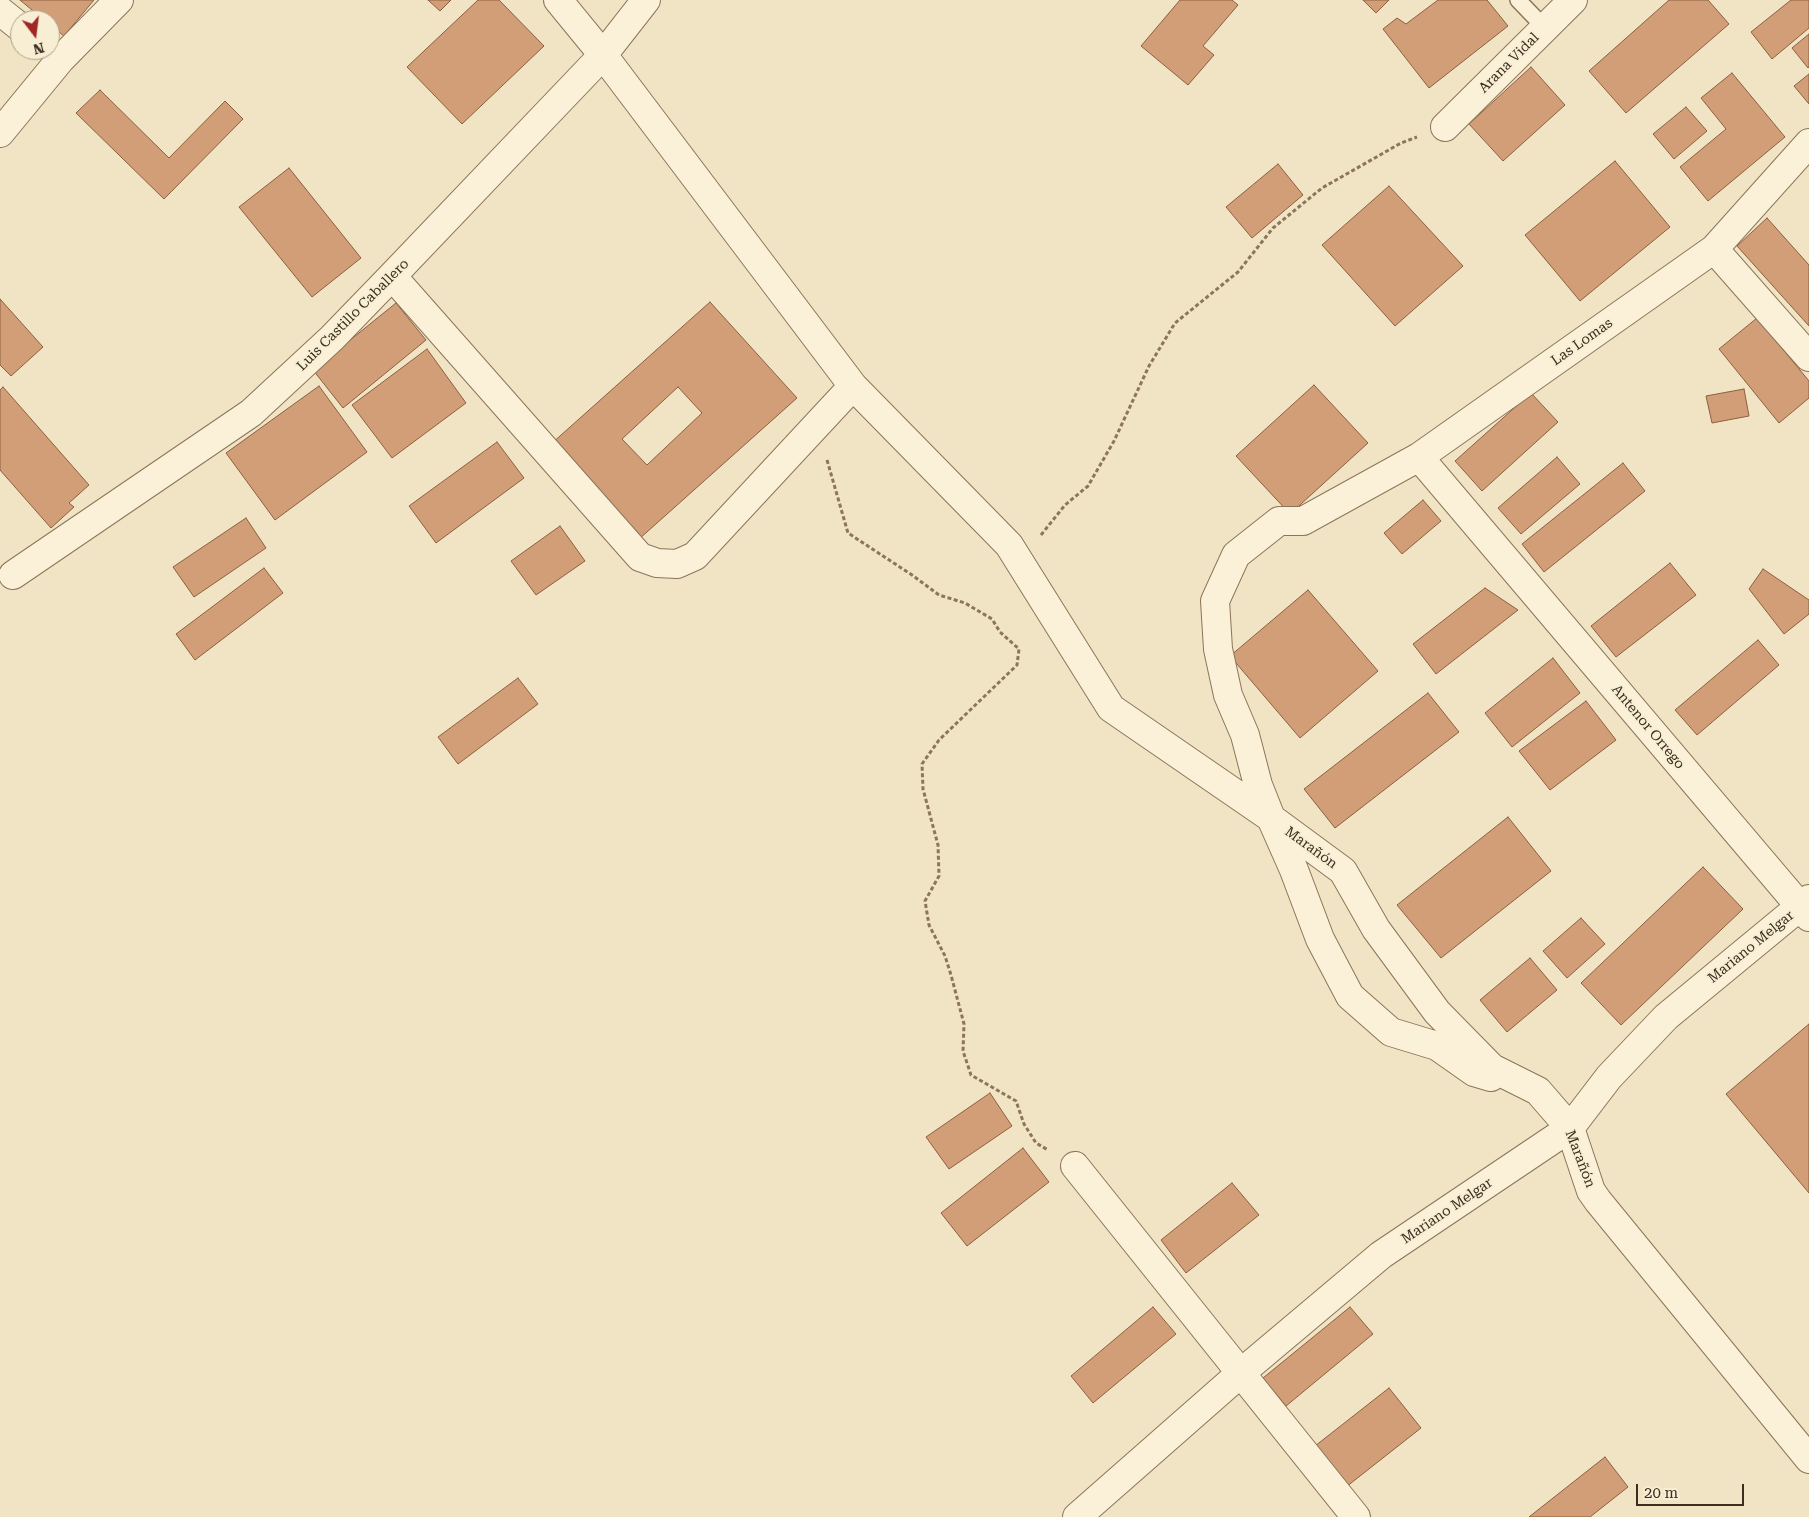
<!DOCTYPE html>
<meta charset="utf-8">
<style>
body{margin:0}
#map{position:relative;width:1809px;height:1517px;overflow:hidden;background:#f1e4c4;font-family:"Roboto Serif",serif}
canvas{display:block}
.north{position:absolute;left:10px;top:10px;width:50px;height:50px;box-sizing:border-box;background:#f7eed4;border:1px solid #aca18b;border-radius:50%;rotate:165deg;font-size:14px;font-weight:700;line-height:20px;text-align:center;color:#3c2d1e}
.north::after{content:'';display:block;margin:auto;width:18px;height:22px;background:#9f2726;clip-path:polygon(50% 0,100% 100%,50% 72%,0 100%)}
.scale{position:absolute;left:1636px;top:1484px;width:108px;height:22px;box-sizing:border-box;border:2px solid #3c2d1e;border-top:0;padding-left:6px;font-size:15px;line-height:18px;white-space:nowrap;color:#3c2d1e;-webkit-text-stroke:4px #f7eed4;paint-order:stroke}
</style>
<div id="map">
<canvas width="1809" height="1517"></canvas>
<div class="north">N</div>
<div class="scale">20 m</div>
</div>
<script>
const c = document.querySelector('canvas').getContext('2d');
c.lineJoin = 'round';
function fillPath(path, color) { c.fillStyle = color; c.fill(path, 'evenodd'); }
const shape = rows => new Path2D(rows.map(r => 'M' + r).join(''));
function stroke(path, color, width, dash) { c.strokeStyle = color; c.lineWidth = width; c.lineCap = dash ? 'butt' : 'round'; c.setLineDash(dash || []); c.stroke(path); }
function write(font, color, halo, rows, align = 'center') {
  c.font = font + ' "Roboto Serif",serif'; c.lineWidth = 4; c.setLineDash([]); c.textBaseline = 'middle'; c.strokeStyle = halo; c.fillStyle = color; for (const [text, x, y, turn = 0] of rows) {
    c.save(); c.translate(x, y); c.rotate((+turn || 0) * Math.PI / 180); c.textAlign = isNaN(turn) ? turn : align; if (halo) c.strokeText(text, 0, 0); c.fillText(text, 0, 0); c.restore();
  }
}
const building = shape([
 [20,0,94,0,64,36,50,25,50,20,44,20,20,0],
 [428,0,451,0,440,11,428,0],
 [478,0,499,0,544,46,462,124,407,67,478,0],
 [1180,0,1232,0,1238,5,1203,46,1214,55,1188,85,1141,46,1180,0],
 [1363,0,1389,0,1376,13,1363,0],
 [1438,0,1487,0,1508,26,1429,88,1383,29,1397,18,1406,24,1438,0],
 [1669,0,1708,0,1729,24,1626,113,1589,71,1669,0],
 [1791,0,1809,0,1809,28,1772,59,1751,32,1791,0],
 [1809,34,1809,67,1808,68,1792,48,1809,34],
 [1531,67,1565,105,1503,161,1469,124,1531,67],
 [1732,73,1785,137,1708,201,1680,167,1726,129,1701,98,1732,73],
 [1809,74,1809,104,1794,86,1809,74],
 [100,90,169,158,225,101,243,119,164,199,76,113,100,90],
 [1686,107,1707,131,1674,159,1653,134,1686,107],
 [1615,161,1670,227,1580,301,1525,235,1615,161],
 [1278,164,1303,195,1252,238,1226,207,1278,164],
 [289,168,361,258,312,297,239,207,289,168],
 [1389,186,1463,266,1395,326,1322,245,1389,186],
 [1767,218,1809,265,1809,326,1737,246,1767,218],
 [0,299,43,347,11,376,0,365,0,299],
 [710,302,797,398,638,540,551,444,710,302],
 [678,387,702,413,647,465,622,439,678,387],
 [396,303,426,340,343,408,313,370,396,303],
 [1757,318,1809,381,1809,398,1779,423,1719,349,1757,318],
 [427,349,466,403,392,458,352,405,427,349],
 [1314,385,1368,443,1290,514,1236,456,1314,385],
 [319,386,367,452,275,520,226,453,319,386],
 [3,387,89,485,69,503,74,507,51,528,0,470,0,390,3,387],
 [1744,389,1749,416,1712,423,1706,396,1744,389],
 [1531,393,1558,422,1482,491,1455,461,1531,393],
 [497,442,524,478,436,543,409,506,497,442],
 [1557,457,1580,484,1521,534,1498,508,1557,457],
 [1623,463,1645,491,1544,572,1522,544,1623,463],
 [1423,500,1441,521,1402,554,1384,533,1423,500],
 [246,518,266,548,194,597,173,567,246,518],
 [560,526,585,561,536,595,511,561,560,526],
 [1670,563,1696,595,1616,657,1591,626,1670,563],
 [264,568,283,593,195,660,176,634,264,568],
 [1763,569,1809,600,1809,614,1784,634,1749,589,1763,569],
 [1485,588,1518,610,1436,674,1413,644,1485,588],
 [1308,590,1378,671,1300,738,1230,656,1308,590],
 [1758,640,1779,665,1697,735,1675,710,1758,640],
 [1553,658,1580,693,1512,747,1485,713,1553,658],
 [518,678,538,704,458,764,438,737,518,678],
 [1428,693,1459,732,1335,828,1304,789,1428,693],
 [1586,701,1616,740,1550,790,1519,751,1586,701],
 [1508,817,1551,871,1441,958,1397,905,1508,817],
 [1703,867,1743,909,1621,1025,1581,983,1703,867],
 [1581,918,1605,944,1567,978,1543,951,1581,918],
 [1530,958,1557,990,1507,1032,1480,1000,1530,958],
 [1809,1024,1809,1193,1726,1094,1809,1024],
 [990,1093,1012,1126,949,1169,926,1137,990,1093],
 [1023,1148,1049,1182,967,1246,941,1213,1023,1148],
 [1232,1183,1259,1215,1186,1273,1161,1240,1232,1183],
 [1153,1307,1176,1334,1093,1403,1071,1376,1153,1307],
 [1350,1307,1373,1334,1286,1406,1263,1378,1350,1307],
 [1389,1388,1421,1428,1346,1487,1315,1446,1389,1388],
 [1605,1457,1628,1487,1590,1517,1529,1517,1605,1457]
]);
const path = shape([
 [827,460,848,533,912,575,939,595,965,603,992,619,1000,632,1019,649,1017,665,939,740,922,764,923,789,938,845,939,876,925,901,929,925,945,956,951,975,964,1024,963,1051,971,1075,1016,1101,1024,1124,1036,1143,1048,1150],
 [1041,535,1065,505,1088,486,1114,441,1149,366,1175,323,1238,272,1273,228,1322,188,1401,143,1417,137]
]);
const lane = shape([
 [1518,0,1545,28]
]);
const street = shape([
 [558,0,603,55,853,386,1009,545,1111,708,1271,818,1343,871,1376,929,1437,1012,1492,1068,1538,1091,1570,1128,1591,1191,1598,1201,1809,1459],
 [0,11,20,27],
 [1445,127,1573,0],
 [0,133,60,60,119,0],
 [1809,143,1714,249,1419,457,1809,917],
 [1714,249,1809,357],
 [392,276,640,557,657,563,677,564,695,556,853,386],
 [1419,457,1303,521,1279,521,1236,555,1215,601,1218,649,1228,695,1245,735,1258,785,1271,818,1294,870,1320,939,1350,996,1391,1032,1437,1046,1474,1072,1491,1077],
 [13,575,251,413,332,338,392,276,603,55,646,0],
 [1075,1166,1356,1517],
 [1077,1517,1242,1372,1381,1255,1570,1128,1609,1077,1666,1017,1809,899]
]);
const streetNames = [
 ["Arana Vidal",1509,63,-45],
 ["Luis Castillo Caballero",353,315,-45],
 ["Las Lomas",1582,342,-35],
 ["Antenor Orrego",1648,727,50],
 ["Marañón",1311,848,36],
 ["Mariano Melgar",1751,947,-39],
 ["Marañón",1580,1159,69],
 ["Mariano Melgar",1447,1211,-34]
];
fillPath(building, '#d19e78');
stroke(building, '#8d5e3e', 1);
stroke(lane, '#8c7559', 18);
stroke(street, '#8c7559', 30);
stroke(path, '#8c7559', 3, [4, 2.5]);
stroke(lane, '#fbf1d8', 15);
stroke(street, '#fbf1d8', 28);
write('14px', '#3c2d1e', '#f7eed4', streetNames);
</script>
